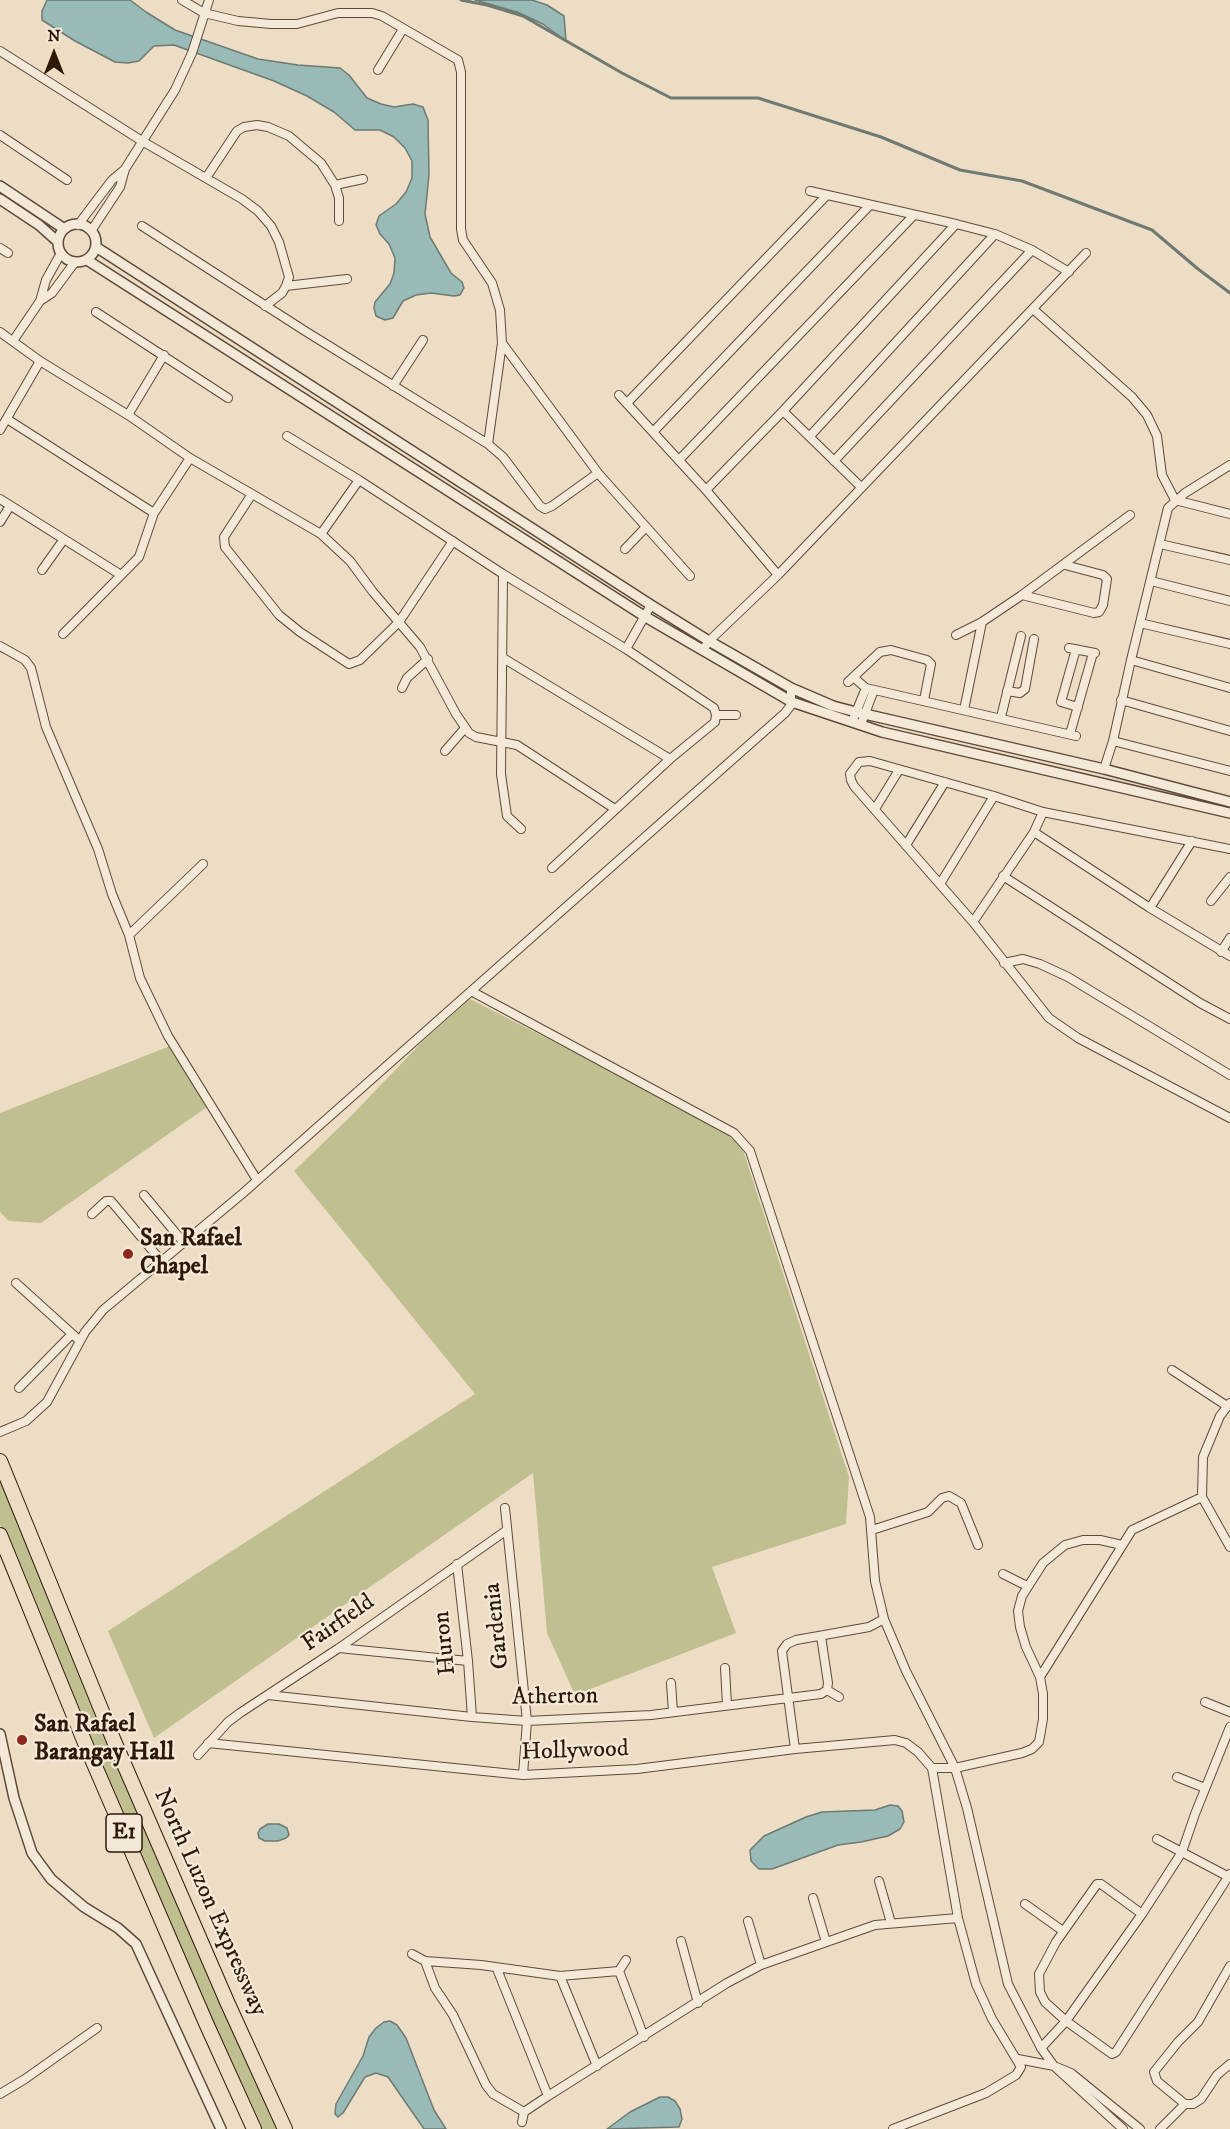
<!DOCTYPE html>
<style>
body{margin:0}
#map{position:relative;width:1230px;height:2129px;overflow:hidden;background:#eeddc5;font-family:"IM FELL DW Pica",serif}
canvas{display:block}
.north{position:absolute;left:24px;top:24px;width:60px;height:60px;-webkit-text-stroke:4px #f4e9d9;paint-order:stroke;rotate:0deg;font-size:16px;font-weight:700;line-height:24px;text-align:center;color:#2e1909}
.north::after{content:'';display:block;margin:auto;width:21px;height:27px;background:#2e1909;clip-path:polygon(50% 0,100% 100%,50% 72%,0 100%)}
</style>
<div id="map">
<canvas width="1230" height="2129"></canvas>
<div class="north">N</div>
</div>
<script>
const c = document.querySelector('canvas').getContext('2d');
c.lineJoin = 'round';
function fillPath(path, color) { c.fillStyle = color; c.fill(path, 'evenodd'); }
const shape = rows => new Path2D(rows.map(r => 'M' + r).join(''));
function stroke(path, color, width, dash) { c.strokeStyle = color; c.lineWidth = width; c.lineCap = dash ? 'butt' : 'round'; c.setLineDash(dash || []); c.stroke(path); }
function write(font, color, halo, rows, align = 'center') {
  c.font = font + ' "IM FELL DW Pica",serif'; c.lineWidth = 4.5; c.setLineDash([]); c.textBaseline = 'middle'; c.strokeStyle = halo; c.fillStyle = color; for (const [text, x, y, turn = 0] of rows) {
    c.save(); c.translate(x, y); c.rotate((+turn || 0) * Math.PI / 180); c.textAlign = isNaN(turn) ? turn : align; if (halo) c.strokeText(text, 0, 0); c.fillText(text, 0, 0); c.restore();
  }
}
const green = shape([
 [470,999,615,1073,724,1132,742,1147,849,1477,846,1524,712,1567,736,1633,575,1695,547,1633,533,1473,154,1738,108,1631,475,1394,294,1171,352,1115,422,1042],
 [170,1046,207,1107,41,1223,9,1221,0,1212,0,1113],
 [0,1478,40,1579,182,1915,278,2129,258,2129,167,1924,0,1525]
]);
const water = shape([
 [47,0,130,0,146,12,175,30,258,59,298,65,340,68,349,75,367,98,381,104,394,107,413,104,423,107,428,120,429,175,425,214,430,237,451,273,462,282,464,288,460,295,454,296,431,293,416,295,403,301,393,318,385,320,376,316,374,308,375,302,390,284,394,273,395,258,389,244,380,234,376,225,379,216,396,204,406,192,412,178,412,161,405,148,394,137,380,130,355,130,334,112,307,96,274,81,174,45,154,46,139,61,128,63,115,62,75,41,42,20,42,11,47,0],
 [475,0,532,0,547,5,564,16,566,41,543,24,517,12,475,0],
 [890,1805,898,1806,902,1811,904,1822,900,1829,888,1836,861,1842,838,1845,772,1869,759,1869,751,1861,750,1850,764,1836,806,1817,822,1812,875,1810,890,1805],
 [268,1824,279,1824,287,1828,289,1835,286,1838,278,1841,265,1841,259,1838,258,1833,260,1829,268,1824],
 [390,2021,397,2025,406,2038,434,2110,446,2129,424,2129,388,2077,376,2073,365,2077,343,2113,338,2117,335,2114,336,2104,363,2056,369,2037,376,2028,384,2022,390,2021],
 [660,2097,668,2097,675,2101,680,2109,682,2119,679,2127,607,2129,630,2112,660,2097]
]);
const stream = shape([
 [461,0,487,5,523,16,622,73,671,98,758,98,881,137,960,170,1022,181,1152,230,1198,269,1230,293]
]);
const minor = shape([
 [182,0,204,13,238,21,271,24,297,24,338,13,372,13,382,16,458,60,461,72,461,229,463,240,492,283,500,310,502,343,488,444],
 [0,51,142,141,242,199,258,211,271,226,279,242,289,277,286,286],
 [378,70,403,29],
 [0,135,67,180],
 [206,178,237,131,244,127,257,125,268,127,289,136,321,163,335,185,339,198,339,221],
 [335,185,363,179],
 [810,191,956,224],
 [78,225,112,180,124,170],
 [142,226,305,331,488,444,503,457,540,506,545,509,552,506,598,473],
 [91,231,120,187,125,169,175,90,192,53,209,0],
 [0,248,8,253],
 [40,301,46,280,61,253],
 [265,306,282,293,286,286,347,279],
 [1033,309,1132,397,1147,415,1157,436,1162,475,1175,500,1230,514],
 [96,312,228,398],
 [0,332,40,361,128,415,190,458,321,534,350,561,373,592,420,647,456,714,469,733,476,737,517,745,615,809],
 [13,341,40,301,52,293,75,262],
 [502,343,598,473,690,576],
 [393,386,423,340],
 [619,395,706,490],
 [627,403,827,195],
 [783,411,861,487],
 [128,415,164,355],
 [7,419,154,513],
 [0,430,40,361],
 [653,432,870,205],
 [287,436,359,480,503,574,626,649,714,708,716,715,715,722,670,759,552,868],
 [810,436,995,234],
 [679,460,914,215],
 [834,461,1032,250],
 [252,494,224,537,225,547,279,615,300,632,349,664,360,660,399,622,453,541],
 [0,499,121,575],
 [0,522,10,506],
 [321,534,359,480],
 [1160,544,1230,560],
 [625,549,646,527],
 [42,570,64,539],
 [503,574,501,774,507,816,521,829],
 [778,575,706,490,783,411,956,224,995,234,1032,250,1069,272],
 [1151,581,1230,601],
 [1022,595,1094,613,1099,612,1103,605,1107,579,1103,575,1065,565],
 [1140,623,1230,644],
 [63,634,139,557,154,513,190,458],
 [956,635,982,622,1022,595,1130,515],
 [0,646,25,660,31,668,46,727,98,849,112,894,129,935],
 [1069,648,1095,653],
 [626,649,651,605],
 [1076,649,1061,702,1078,707],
 [703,650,709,641,778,575,1086,253],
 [503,658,670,759],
 [1131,660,1168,508,1185,493,1230,465],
 [853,677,866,688,1076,736],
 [848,682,880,652,891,650,927,660,931,664,924,700],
 [402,688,407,678,428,659],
 [1230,688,1131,660,1113,741,1230,771],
 [1007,691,1020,693,1025,689,1034,639],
 [1121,700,1230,731],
 [964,710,982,622],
 [716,715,736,715],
 [854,717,866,688],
 [1001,717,1021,636],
 [861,724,874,690],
 [1070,734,1093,653],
 [445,751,465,728],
 [1104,769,1113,741],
 [875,809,899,770],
 [1034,832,1150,908,1230,956],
 [906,845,945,782],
 [1230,849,1043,812,994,796,870,761,859,762,850,774,851,780,854,786,973,922,1049,1018,1078,1038,1230,1118],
 [203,864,129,935,140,978,168,1036,257,1180],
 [1003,876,1200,1003,1230,1019],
 [940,884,994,796],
 [1211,901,1230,877],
 [1150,908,1192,841],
 [973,922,1034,832,1043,812],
 [1221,952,1230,938],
 [1004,963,1023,959,1040,964,1068,977,1230,1075],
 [471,991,734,1133,750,1151,870,1517,875,1581,884,1619,906,1671,955,1768,967,1808,1008,1984,1041,2048,1054,2066,1123,2129],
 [144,1195,184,1243],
 [92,1214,106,1201,111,1201,162,1262],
 [16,1283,80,1341],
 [1172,1370,1227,1406],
 [19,1388,71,1335],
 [1230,1403,1220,1416,1203,1457,1202,1497,1230,1547],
 [0,1432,26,1421,47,1402,85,1332,103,1310,242,1194,785,713,791,705,791,688],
 [505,1508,527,1721,523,1775],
 [872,1530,928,1512,942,1498,949,1496,961,1503,978,1545],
 [457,1564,468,1661,472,1717],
 [1003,1574,1027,1586],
 [821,1636,828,1683,827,1690],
 [339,1648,468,1661],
 [725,1668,727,1705],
 [1040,1677,1132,1530,1202,1497],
 [671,1683,673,1712],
 [268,1695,472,1717,527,1721,651,1715,821,1694,827,1690,839,1697],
 [1205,1702,1230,1712],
 [208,1743,523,1775,637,1769,795,1749,895,1740,906,1743,918,1752,932,1768,958,1918,976,1984,992,2019,1021,2067,1016,2075,986,2093,893,2129],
 [795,1749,782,1651,787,1644,796,1640,869,1627,884,1619],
 [198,1755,228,1722,240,1713,339,1648,507,1530],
 [932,1768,955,1768,1022,1753,1032,1749,1039,1742,1043,1719,1043,1694,1040,1677,1026,1647,1020,1627,1018,1611,1022,1596,1043,1563,1065,1545,1083,1540,1100,1540,1122,1545],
 [1177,1777,1205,1788],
 [1157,1839,1229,1877],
 [879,1881,891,1923],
 [813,1898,826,1942],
 [1025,1904,1063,1931],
 [1142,1914,1101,1884,1097,1884,1056,1942,1039,1974,1040,1992,1045,2002,1066,2021,1112,2054,1116,2052,1230,1874],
 [748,1921,761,1965],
 [681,1941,698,2003],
 [412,1954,425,1961,481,1965,560,1976,619,1971,626,1960],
 [425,1961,435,1988,453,2015,486,2085,493,2094,524,2112],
 [497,1969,548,2096],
 [619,1971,644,2037],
 [560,1976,597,2066],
 [1041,2048,1066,2021,1142,1914,1182,1852,1195,1814,1230,1727],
 [1018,2059,1054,2066,1071,2073,1140,2129],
 [0,2094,25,2079,97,2028],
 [1185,2104,1157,2081,1154,2072,1178,2042,1198,2022,1230,1966],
 [522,2122,524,2112,548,2096,727,1983,761,1965,875,1925,958,1918],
 [1160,2129,1185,2104,1193,2104,1201,2099,1217,2075,1230,2064]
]);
const tertiary = shape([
 [0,186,63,228],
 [0,199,39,225,57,241],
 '58 243a19 19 0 1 1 38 0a19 19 0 1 1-38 0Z',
 [96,247,651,605,709,641,791,688,833,706,856,712,1104,769,1230,802],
 [87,260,644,616,792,702,882,732,1230,813],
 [0,1734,14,1798,32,1853,51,1879,84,1907,118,1928,136,1944,221,2129]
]);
const motorway = shape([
 [0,1461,114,1741,228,2004,285,2129],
 [0,1535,85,1743,206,2023,254,2129]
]);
const markers = [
 [128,1254,6,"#8f2418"],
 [22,1740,6,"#8f2418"]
];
const shields = [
 [124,1833,36]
];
const shieldNames = [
 ["E1",124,1833]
];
const poiNames = [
 ["San Rafael",140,1240],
 ["Chapel",140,1268],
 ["San Rafael",34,1726],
 ["Barangay Hall",34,1754]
];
const streetNames = [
 ["Fairfield",339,1624,-35],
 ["Gardenia",498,1626,-96],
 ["Huron",446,1643,-96],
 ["Atherton",555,1698,-1],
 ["Hollywood",575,1752,-2],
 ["North Luzon Expressway",209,1903,66]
];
fillPath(green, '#bfbf90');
fillPath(water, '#99bbb8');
stroke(water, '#6e7a72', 1.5);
stroke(stream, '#6e7a72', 3);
stroke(minor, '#5e4a38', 10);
stroke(tertiary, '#5e4a38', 12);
stroke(motorway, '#2e1909', 16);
stroke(minor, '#f4e9d9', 8);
stroke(tertiary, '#f4e9d9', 9);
stroke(motorway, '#eeddc5', 14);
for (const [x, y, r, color] of markers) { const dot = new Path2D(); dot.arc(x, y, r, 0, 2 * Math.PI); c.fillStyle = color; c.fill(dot); stroke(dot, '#f4e9d9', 2); }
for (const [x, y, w] of shields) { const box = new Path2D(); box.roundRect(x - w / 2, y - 19, w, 38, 4.5); c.fillStyle = '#f4e9d9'; c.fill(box); stroke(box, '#2e1909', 1.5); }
write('bold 22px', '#2e1909', null, shieldNames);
write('bold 24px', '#2e1909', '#f4e9d9', poiNames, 'left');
write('24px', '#2e1909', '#f4e9d9', streetNames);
</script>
